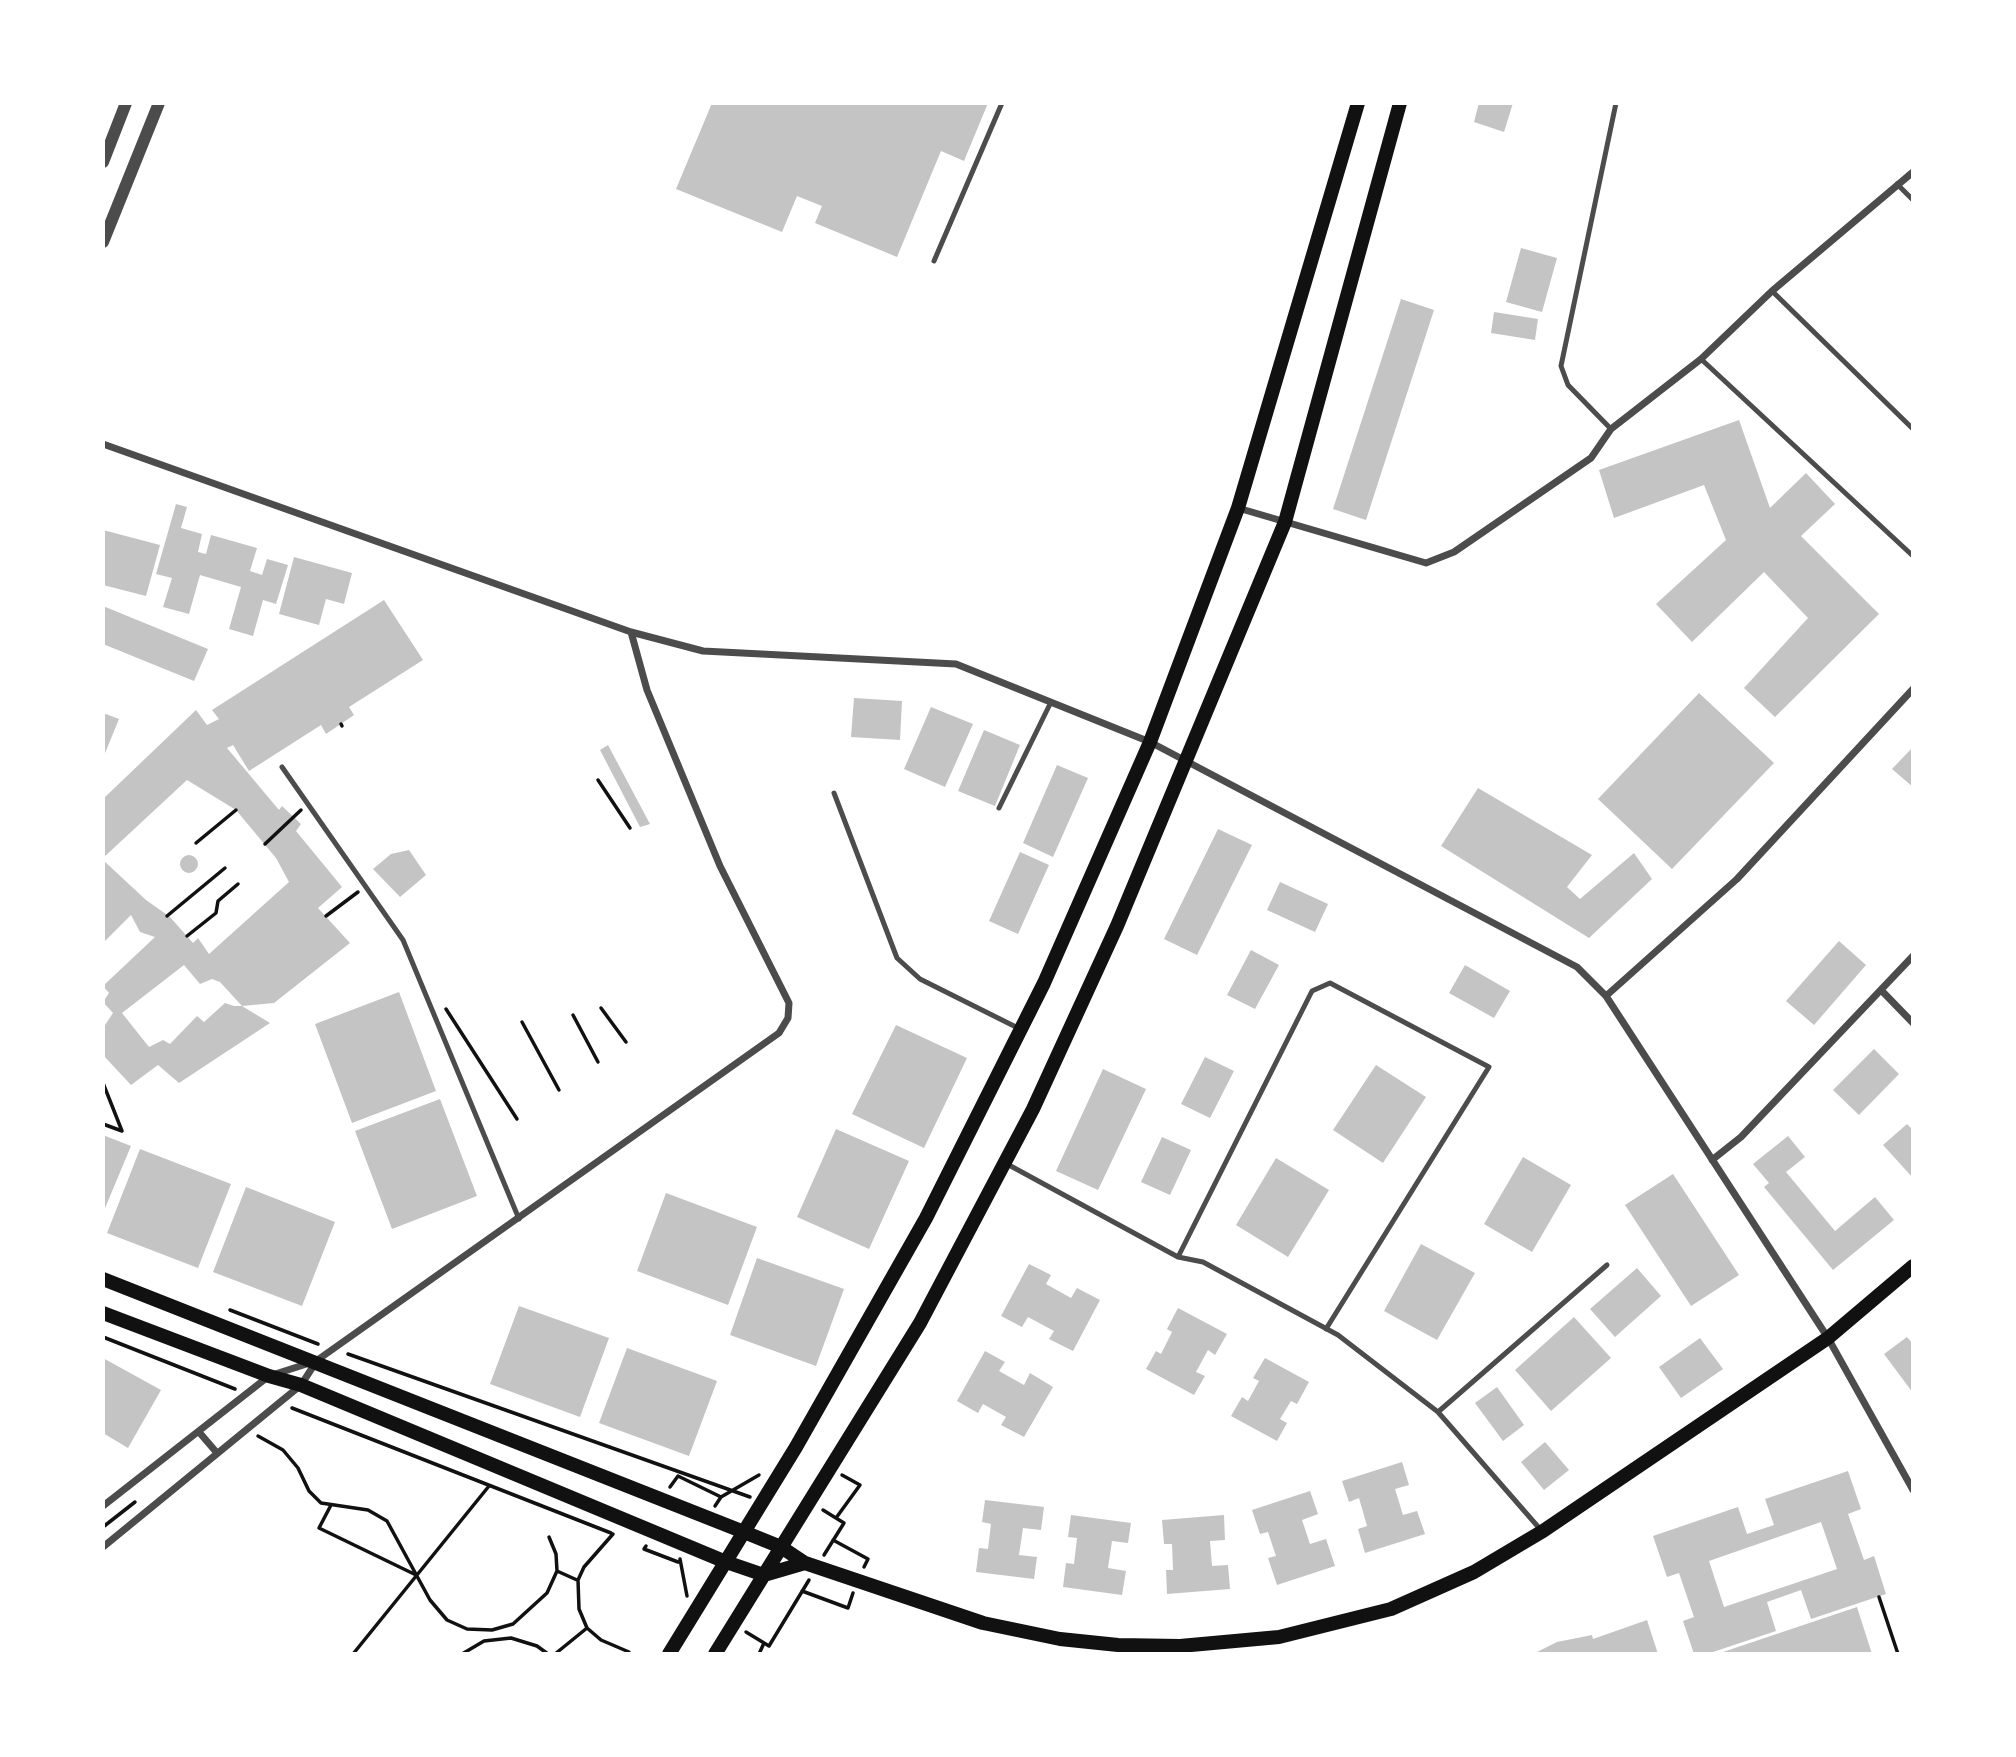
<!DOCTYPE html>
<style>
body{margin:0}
#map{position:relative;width:2016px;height:1757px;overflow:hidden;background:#fff;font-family:Overpass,sans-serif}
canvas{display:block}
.frame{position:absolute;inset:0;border:105px solid #fff;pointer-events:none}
</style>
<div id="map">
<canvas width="2016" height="1757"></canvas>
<div class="frame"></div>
</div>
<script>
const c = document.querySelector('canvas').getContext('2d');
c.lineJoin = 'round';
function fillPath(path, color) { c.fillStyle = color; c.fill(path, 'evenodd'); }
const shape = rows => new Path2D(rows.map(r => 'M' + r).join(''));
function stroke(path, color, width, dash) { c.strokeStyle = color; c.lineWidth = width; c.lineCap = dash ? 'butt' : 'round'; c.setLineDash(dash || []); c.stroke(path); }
const building = shape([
 [712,103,988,103,964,161,941,151,897,257,815,223,822,206,797,196,782,232,676,189],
 [1479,103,1513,103,1504,132,1474,122],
 [1521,248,1557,258,1542,312,1506,302],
 [1401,299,1434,310,1366,520,1333,509],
 [1494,312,1538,319,1535,340,1491,333],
 [1739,420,1770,508,1806,473,1835,504,1801,536,1879,614,1775,717,1744,688,1808,618,1764,572,1692,642,1656,604,1726,540,1704,485,1614,518,1599,470],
 [176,504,187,507,181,528,202,534,198,552,206,554,211,535,257,548,250,571,262,575,267,559,288,565,276,604,263,600,253,636,229,629,241,587,200,575,189,614,163,607,172,578,156,574],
 [103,530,160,545,146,596,103,585],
 [294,557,352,573,344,604,326,599,319,625,279,614],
 [384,600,423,660,349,707,354,715,326,734,321,725,249,771,233,745,227,748,279,810,282,806,301,824,296,831,342,887,318,908,350,943,274,1003,242,1006,220,982,212,979,200,984,184,965,122,1013,149,1047,163,1040,170,1044,197,1016,204,1022,225,1003,234,1006,242,1006,270,1023,179,1083,158,1065,131,1085,103,1055,103,1028,113,1013,103,1002,109,993,103,986,155,937,140,932,131,915,103,943,103,860,146,900,170,917,193,943,198,938,209,954,289,882,276,858,236,810,187,780,103,858,103,799,196,710,207,725,219,719,212,710],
 [103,606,208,649,194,681,103,644],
 [1699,693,1774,763,1672,869,1598,799],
 [854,698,902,701,900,740,851,737],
 [931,707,973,724,945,787,904,769],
 [103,713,119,719,103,758],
 [984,730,1020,745,995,806,958,791],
 [608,745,650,824,640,827,600,750],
 [1913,747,1913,787,1892,769],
 [1057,765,1088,778,1053,857,1023,843],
 [1478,788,1592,855,1567,887,1580,899,1634,853,1652,879,1589,938,1441,846],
 [1218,829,1252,845,1197,955,1164,939],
 [409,850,426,875,400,897,373,869,391,854],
 [1020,852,1049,865,1018,934,989,921],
 '180 864a9 9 0 1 1 18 0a9 9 0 1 1-18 0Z',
 [1280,882,1328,904,1315,932,1267,910],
 [1839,941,1866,965,1814,1025,1786,1001],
 [1251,950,1279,965,1255,1009,1227,995],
 [1465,965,1510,991,1494,1018,1449,993],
 [399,992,436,1091,352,1123,315,1024],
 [896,1025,967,1058,924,1148,852,1114],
 [1874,1049,1899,1074,1859,1115,1833,1090],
 [1205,1057,1234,1071,1210,1118,1181,1104],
 [1376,1065,1426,1097,1383,1163,1333,1130],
 [1103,1069,1146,1089,1098,1190,1056,1171],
 [440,1099,477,1196,392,1229,355,1131],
 [1907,1124,1913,1130,1913,1178,1883,1145],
 [836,1129,909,1161,869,1249,797,1217],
 [103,1135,131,1146,103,1213],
 [1788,1136,1805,1157,1786,1172,1835,1231,1875,1197,1894,1220,1833,1270,1764,1187,1769,1183,1753,1164],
 [1162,1137,1191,1150,1170,1195,1141,1182],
 [140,1149,231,1184,198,1268,107,1233],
 [1523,1157,1571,1185,1532,1252,1484,1224],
 [1276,1158,1329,1190,1288,1257,1236,1225],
 [1673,1174,1739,1275,1691,1306,1625,1205],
 [246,1187,335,1222,302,1306,213,1272],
 [666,1193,757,1227,728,1305,637,1271],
 [1421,1244,1475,1273,1437,1340,1384,1311],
 [757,1258,844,1289,816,1366,730,1335],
 [1029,1264,1051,1275,1046,1284,1071,1298,1077,1288,1100,1300,1073,1351,1049,1339,1054,1331,1028,1317,1022,1327,1001,1316],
 [1637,1268,1661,1296,1615,1337,1590,1309],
 [519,1306,609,1338,580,1417,490,1384],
 [1178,1308,1227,1334,1215,1355,1208,1350,1196,1372,1205,1376,1194,1395,1146,1369,1156,1351,1161,1354,1172,1332,1167,1329],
 [1574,1317,1611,1358,1551,1411,1515,1370],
 [1907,1337,1913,1344,1913,1393,1884,1354],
 [1700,1338,1723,1369,1681,1398,1659,1367],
 [627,1348,717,1381,689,1456,599,1423],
 [985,1351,1005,1362,999,1371,1024,1385,1030,1373,1053,1387,1024,1437,1001,1425,1006,1417,983,1404,978,1413,957,1401],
 [103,1358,161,1390,128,1448,103,1433],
 [1265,1358,1309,1382,1297,1404,1291,1401,1280,1419,1287,1423,1277,1441,1231,1416,1242,1397,1248,1401,1259,1381,1253,1378],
 [1497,1387,1524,1425,1503,1441,1475,1403],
 [1545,1442,1569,1470,1544,1490,1521,1462],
 [1402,1462,1409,1485,1395,1489,1403,1515,1417,1511,1425,1534,1365,1553,1358,1529,1367,1526,1359,1498,1349,1502,1342,1481],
 [1848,1471,1861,1509,1848,1514,1864,1560,1874,1556,1886,1594,1811,1619,1801,1590,1767,1602,1776,1631,1707,1654,1694,1654,1683,1621,1694,1617,1679,1573,1667,1577,1653,1536,1738,1507,1747,1534,1774,1525,1765,1499],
 [1821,1522,1837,1569,1724,1607,1709,1561],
 [1310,1491,1318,1514,1302,1520,1310,1544,1326,1539,1335,1566,1277,1585,1268,1558,1276,1556,1268,1532,1260,1534,1252,1510],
 [985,1500,1044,1507,1041,1530,1023,1528,1019,1555,1037,1557,1034,1579,976,1572,979,1548,988,1549,991,1524,982,1522],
 [1071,1515,1131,1523,1128,1543,1112,1541,1108,1568,1126,1571,1122,1595,1063,1587,1066,1563,1074,1564,1077,1538,1068,1537],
 [1224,1515,1225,1540,1210,1541,1212,1566,1228,1565,1230,1589,1167,1594,1166,1570,1173,1570,1172,1544,1164,1544,1162,1520],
 [1857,1607,1872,1654,1720,1654,1720,1653],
 [1647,1620,1658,1654,1533,1654,1557,1642,1592,1635,1593,1639]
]);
const path = shape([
 [341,724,342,726],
 [598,780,630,828],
 [196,843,236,810],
 [265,844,301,810],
 [167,916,225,868],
 [326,916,358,892],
 [187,936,216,913,218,901,238,884],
 [601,1008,626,1042],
 [446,1009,517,1119],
 [573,1015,598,1062],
 [522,1022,559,1090],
 [103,1083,122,1131],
 [103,1124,122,1131],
 [230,1310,318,1344],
 [103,1337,235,1389],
 [348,1354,750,1497],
 [292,1408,611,1533],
 [258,1436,283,1450,298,1468,309,1491,321,1503,368,1510,387,1521,430,1600,447,1620,467,1629,492,1630,513,1624,547,1593,557,1571,556,1554,549,1537],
 [670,1487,678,1476,721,1497],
 [331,1505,319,1528,414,1574],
 [715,1506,721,1497,759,1475],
 [823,1510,844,1523,824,1555],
 [836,1518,860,1485,842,1475],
 [103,1527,135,1502],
 [613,1534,584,1567,578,1580,579,1609,587,1628,601,1640,629,1652],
 [833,1540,868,1559,864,1567],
 [646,1546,644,1549,678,1562],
 [680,1559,687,1596],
 [557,1571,577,1580],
 [802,1591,848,1608,853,1593],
 [1879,1597,1898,1654],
 [746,1632,769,1646,809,1580],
 [353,1654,489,1486],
 [462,1654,484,1641,511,1638,537,1646,548,1654],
 [555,1654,587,1628],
 [759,1654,764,1643]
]);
const service = shape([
 [1897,184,1913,200],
 [934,261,1002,103],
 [1772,291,1913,429],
 [1701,359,1913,556],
 [1611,429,1568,385,1561,366,1616,103],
 [282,767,403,940,519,1219],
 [834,793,897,958,920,979,1018,1028],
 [999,808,1051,702],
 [1007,1164,1178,1257,1203,1262,1338,1335,1438,1412,1540,1529],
 [1178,1257,1312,991,1330,983,1489,1067,1326,1329],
 [1438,1412,1607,1265]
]);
const minor = shape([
 [103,444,631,632,703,651,956,664,1150,742,1577,967,1606,996,1828,1338,1913,1490],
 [1238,508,1426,563,1454,552,1591,458,1611,429,1701,359,1772,291,1913,172],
 [1881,990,1913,1023],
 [1606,996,1737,879,1913,689],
 [1712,1160,1741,1137,1913,956],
 [199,1432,217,1453],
 [103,1506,269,1376,316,1361,333,1349,779,1033,788,1018,789,1003,720,866,647,690,631,632],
 [103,1547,301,1385,316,1362]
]);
const tertiary = shape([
 [103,162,126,103],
 [103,242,159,103]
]);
const secondary = shape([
 [103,1279,744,1532,781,1547,805,1563,983,1623,1060,1639,1118,1645,1180,1646,1279,1637,1391,1609,1474,1572,1543,1531,1828,1338,1913,1266],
 [103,1313,269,1376,301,1385,726,1562,764,1575,805,1563],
 [669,1654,796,1447,926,1218,1044,983,1150,742,1238,508,1358,103],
 [715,1654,920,1323,1033,1109,1117,926,1285,522,1400,103]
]);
fillPath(building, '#c4c4c4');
stroke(path, '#111', 3.5);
stroke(service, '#4c4c4c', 5);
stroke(minor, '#4c4c4c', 7);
stroke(tertiary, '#4c4c4c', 12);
stroke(secondary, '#111', 14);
</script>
